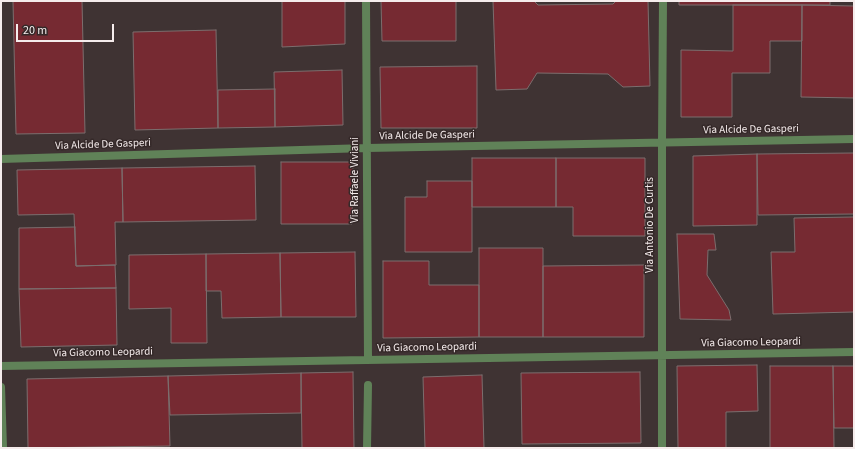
<!DOCTYPE html>
<style>
body{margin:0}
#map{position:relative;width:855px;height:449px;overflow:hidden;background:#3f3333;font-family:"Source Sans 3",sans-serif}
canvas{display:block}
.frame{position:absolute;inset:0;border:2px solid #f5ecec;pointer-events:none}
.scale{position:absolute;left:16px;top:24px;width:98px;height:18px;box-sizing:border-box;border:2px solid #f5ecec;border-top:0;padding-left:5px;font-size:12px;line-height:14px;white-space:nowrap;color:#f5ecec;-webkit-text-stroke:3px #352929;paint-order:stroke}
</style>
<div id="map">
<canvas width="855" height="449"></canvas>
<div class="frame"></div>
<div class="scale">20 m</div>
</div>
<script>
const c = document.querySelector('canvas').getContext('2d');
c.lineJoin = 'round';
function fillPath(path, color) { c.fillStyle = color; c.fill(path, 'evenodd'); }
const shape = rows => new Path2D(rows.map(r => 'M' + r).join(''));
function stroke(path, color, width, dash) { c.strokeStyle = color; c.lineWidth = width; c.lineCap = dash ? 'butt' : 'round'; c.setLineDash(dash || []); c.stroke(path); }
function write(font, color, halo, rows, align = 'center') {
  c.font = font + ' "Source Sans 3",sans-serif'; c.lineWidth = 3; c.setLineDash([]); c.textBaseline = 'middle'; c.strokeStyle = halo; c.fillStyle = color; for (const [text, x, y, turn = 0] of rows) {
    c.save(); c.translate(x, y); c.rotate((+turn || 0) * Math.PI / 180); c.textAlign = isNaN(turn) ? turn : align; if (halo) c.strokeText(text, 0, 0); c.fillText(text, 0, 0); c.restore();
  }
}
const building = shape([
 [13,1,82,1,85,133,16,134,13,1],
 [282,1,345,1,345,44,282,47,282,1],
 [381,1,456,1,456,41,382,41,381,1],
 [493,1,534,1,538,5,613,4,616,1,648,1,650,86,623,87,608,74,537,73,527,89,496,90,493,1],
 [679,1,830,1,830,5,679,5,679,1],
 [733,5,802,5,802,41,770,41,770,73,732,73,732,117,681,117,681,50,733,51,733,5],
 [802,5,854,6,854,98,801,97,802,5],
 [216,30,218,128,135,130,133,32,216,30],
 [477,66,477,128,381,128,380,67,477,66],
 [342,70,343,125,275,127,274,72,342,70],
 [275,89,275,127,218,128,218,90,275,89],
 [854,153,854,214,758,215,757,154,854,153],
 [757,154,757,225,693,226,693,156,757,154],
 [472,158,556,158,556,207,472,207,472,158],
 [556,158,645,158,645,236,573,236,573,207,556,207,556,158],
 [281,162,353,162,352,224,281,224,281,162],
 [255,166,256,220,123,222,122,168,255,166],
 [122,168,123,222,115,222,116,265,76,266,74,214,18,215,17,170,122,168],
 [427,181,472,181,472,252,405,252,405,197,427,197,427,181],
 [854,217,854,312,773,314,771,252,795,252,794,218,854,217],
 [75,227,76,266,115,265,116,288,19,289,19,228,75,227],
 [677,234,714,234,716,250,708,250,707,275,729,310,731,320,680,319,677,234],
 [479,248,543,248,543,337,479,337,479,248],
 [355,252,356,317,281,317,280,253,355,252],
 [280,253,281,317,222,318,221,291,206,291,206,254,280,253],
 [206,254,207,343,171,343,171,308,129,309,129,255,206,254],
 [383,261,429,261,429,285,479,285,479,337,383,338,383,261],
 [644,265,644,337,543,337,543,266,644,265],
 [116,288,117,345,21,347,19,289,116,288],
 [757,365,758,411,726,412,726,448,678,448,677,366,757,365],
 [770,366,833,366,834,448,770,448,770,366],
 [833,366,854,366,854,428,834,428,833,366],
 [353,372,354,448,302,448,301,373,353,372],
 [640,372,641,443,522,444,521,373,640,372],
 [301,373,301,413,170,415,168,376,301,373],
 [482,375,484,448,425,448,423,377,482,375],
 [168,376,170,446,28,448,27,379,168,376]
]);
const street = shape([
 [366,1,368,360],
 [1,159,367,148,854,139],
 [1,366,854,352],
 [1,387,3,448],
 [367,448,368,385],
 [662,448,662,142,663,1]
]);
const streetNames = [
 ["Via Alcide De Gasperi",751,130,-1],
 ["Via Alcide De Gasperi",427,136,-1],
 ["Via Alcide De Gasperi",103,145,-2],
 ["Via Raffaele Viviani",356,180,-90],
 ["Via Antonio De Curtis",651,225,-90],
 ["Via Giacomo Leopardi",751,343,-1],
 ["Via Giacomo Leopardi",427,348,-1],
 ["Via Giacomo Leopardi",103,353,-1]
];
fillPath(building, '#762a32');
stroke(building, '#7c6e6e', 1);
stroke(street, '#608258', 8);
write('11px', '#f5ecec', '#352929', streetNames);
</script>
